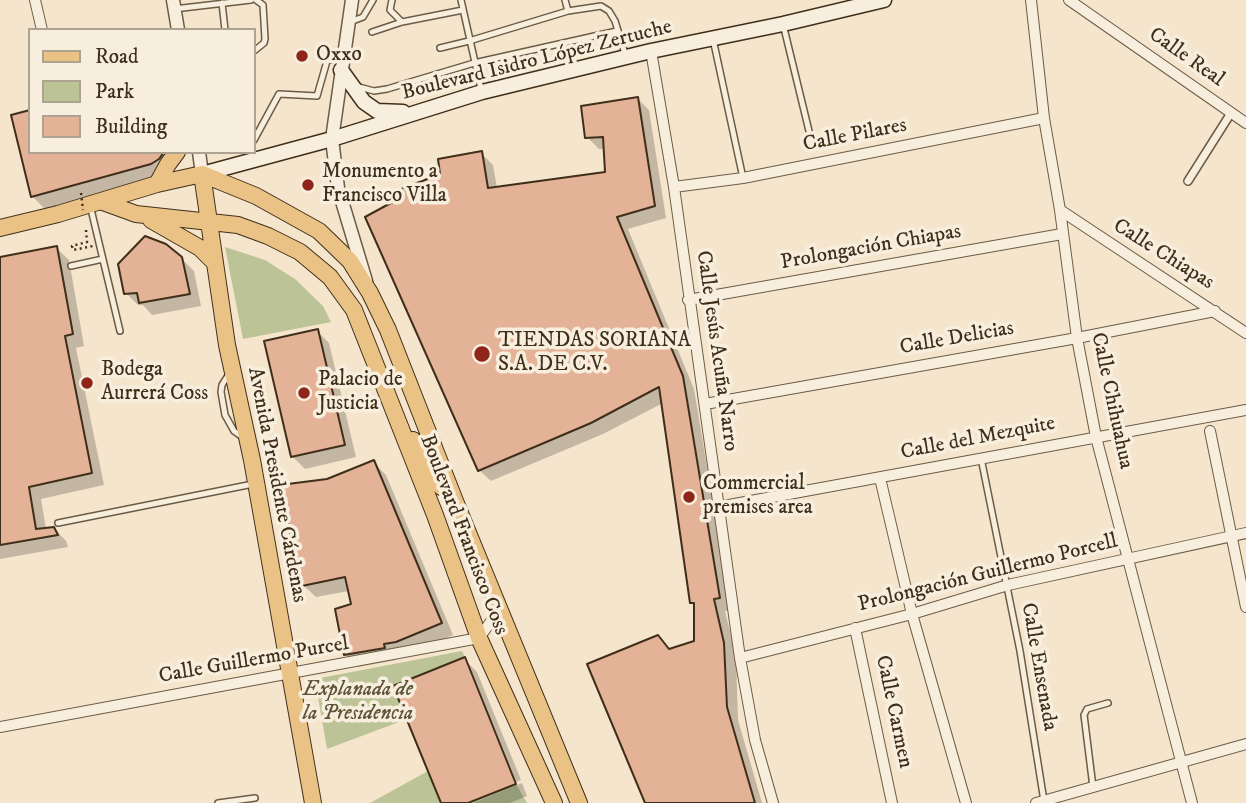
<!DOCTYPE html>
<meta charset="utf-8">
<style>
body{margin:0}
#map{position:relative;width:1246px;height:803px;overflow:hidden;background:#f4e5cc;font-family:"IM FELL DW Pica",serif}
canvas{display:block}
.legend{position:absolute;left:28px;top:28px;width:228px;height:126px;box-sizing:border-box;background:#f8eede;border:2px solid #aea290;margin:0;padding:9px 12px;list-style:none;font-size:21px;color:#3f2f1a}
.legend li{display:flex;align-items:center;gap:14px;height:35px}
.legend b{width:35px;border:2px solid #aea290}
</style>
<div id="map">
<canvas width="1246" height="803"></canvas>
<ul class="legend">
<li><b style="height:9px;background:#eac286"></b>Road</li>
<li><b style="height:19px;background:#bcc497"></b>Park</li>
<li><b style="height:19px;background:#e4b296"></b>Building</li>
</ul>
</div>
<script>
const c = document.querySelector('canvas').getContext('2d');
c.lineJoin = 'round';
function fillPath(path, color) { c.fillStyle = color; c.fill(path, 'evenodd'); }
const shape = rows => new Path2D(rows.map(r => 'M' + r).join(''));
function stroke(path, color, width, dash) { c.strokeStyle = color; c.lineWidth = width; c.lineCap = dash ? 'butt' : 'round'; c.setLineDash(dash || []); c.stroke(path); }
function write(font, color, halo, rows, align = 'center') {
  c.font = font + ' "IM FELL DW Pica",serif'; c.lineWidth = 7; c.setLineDash([]); c.textBaseline = 'middle'; c.strokeStyle = halo; c.fillStyle = color; for (const [text, x, y, turn = 0] of rows) {
    c.save(); c.translate(x, y); c.rotate((+turn || 0) * Math.PI / 180); c.textAlign = isNaN(turn) ? turn : align; if (halo) c.strokeText(text, 0, 0); c.fillText(text, 0, 0); c.restore();
  }
}
const green = shape([
 [225,247,265,260,295,279,323,306,331,322,243,339],
 [462,651,465,657,407,719,327,749,315,679],
 [428,771,441,803,370,803],
 [516,784,527,803,468,803]
]);
const shadow = shape([
 [637,98,649,110,666,218,628,229,694,389,731,610,725,611,736,656,738,720,762,803,646,803,658,637,671,651,696,642,695,606,692,602,663,403,603,434,491,481,479,470,442,176,481,153,493,165,497,188,607,173,605,149,599,149,587,137],
 [30,152,183,152,163,175,45,209,33,197],
 [56,248,69,260,84,346,76,348,104,485,41,499,46,529,54,528,66,541,68,547,0,559,0,259],
 [181,258,194,271,201,306,152,315,143,305,138,305,126,293],
 [317,331,329,343,356,457,305,469,292,456],
 [373,462,386,475,453,635,409,654,395,656,396,660,358,667,346,654,353,605,349,591,316,597,303,585,327,481],
 [464,659,477,672,521,780,464,803,443,803],
 [522,783,527,796,510,803,473,803]
]);
const building = shape([
 [638,97,655,206,617,217,683,376,720,598,714,599,724,643,727,707,755,803,645,803,587,664,658,635,669,649,694,641,694,603,690,603,659,387,591,423,478,471,365,217,400,198,399,190,440,174,438,159,482,151,488,188,605,172,603,137,585,138,581,106,638,97],
 [30,110,30,152,164,152,159,159,151,164,31,197,11,115,30,110],
 [145,236,166,244,182,257,190,294,139,303,137,293,124,294,118,264,145,236],
 [57,246,73,334,65,336,92,473,29,487,36,529,54,527,58,535,0,545,0,257,57,246],
 [318,329,345,445,291,457,264,341,318,329],
 [374,460,442,623,396,642,384,644,385,648,344,655,335,609,351,604,345,577,302,586,280,485,327,479,374,460],
 [465,657,516,784,468,803,441,803,393,686,465,657]
]);
const path = shape([
 [86,230,87,242,72,246,73,250,93,246]
]);
const service = shape([
 [392,0,390,10,402,22,463,10],
 [461,0,481,89],
 [565,0,568,11,601,6,609,11,615,21,626,57],
 [222,3,225,30],
 [174,9,251,0],
 [350,22,363,17,373,0],
 [783,24,809,131],
 [372,32,402,22],
 [713,39,743,178],
 [440,48,469,41,568,11],
 [254,51,264,43,265,39,263,5,256,0],
 [359,87,374,91,387,89,474,63,617,31],
 [254,140,279,94,317,96,327,61,343,56],
 [90,205,120,331],
 [71,266,103,259],
 [229,374,222,385,221,392,225,415,234,431,241,436],
 [981,458,1020,651,1044,801],
 [58,523,253,484],
 [1093,787,1084,715,1087,709,1108,703],
 [218,803,255,798]
]);
const pedestrian = shape([
 [1188,181,1231,113]
]);
const minor = shape([
 [35,0,42,30],
 [1031,0,1044,118,1060,210,1077,338,1096,437,1192,803],
 [1069,0,1246,123],
 [651,51,674,187,740,658,755,740,773,803],
 [674,187,743,178,1044,118],
 [1060,210,1246,333],
 [688,300,1062,234],
 [705,404,1077,338,1215,311],
 [1210,431,1246,607],
 [880,478,912,614,966,803],
 [718,507,1246,410],
 [855,628,892,803],
 [740,658,912,614,1008,585,1246,533],
 [0,727,479,638,500,609],
 [1036,803,1246,744]
]);
const tertiary = shape([
 [173,0,178,30],
 [352,0,332,139,338,188,366,281],
 [199,152,202,174]
]);
const secondary = shape([
 [341,70,364,102,377,111,403,112],
 [202,174,332,139,482,92,651,51,783,24,884,0]
]);
const primary = shape([
 [202,174,256,196,319,231,350,261,370,293,388,330,455,501,579,803],
 [202,174,227,345,252,460,313,803],
 [157,184,168,164,177,152],
 [103,202,136,214,238,225,268,236,300,252,330,277,354,310,435,515,479,638,554,803],
 [151,220,200,248,214,262],
 [0,228,58,214,157,184,202,174],
 [413,440,441,487]
]);
const pathBridge = shape([
 [81,193,83,210]
]);
const markers = [
 [302,56,7,"#8f2418"],
 [308,185,7,"#8f2418"],
 [482,354,9,"#8f2418"],
 [87,383,7,"#8f2418"],
 [304,393,7,"#8f2418"],
 [689,497,7,"#8f2418"]
];
const poiNames = [
 ["Oxxo",316,56],
 ["Monumento a",322,173],
 ["Francisco Villa",322,197],
 ["TIENDAS SORIANA",498,342],
 ["S.A. DE C.V.",498,366],
 ["Bodega",101,371],
 ["Aurrerá Coss",101,395],
 ["Palacio de",318,381],
 ["Justicia",318,405],
 ["Commercial",703,485],
 ["premises area",703,509]
];
const streetNames = [
 ["Calle Real",1186,58,35],
 ["Boulevard Isidro López Zertuche",537,61,-14],
 ["Calle Pilares",855,136,-11],
 ["Prolongación Chiapas",871,248,-10],
 ["Calle Chiapas",1163,255,32],
 ["Calle Delicias",957,339,-10],
 ["Calle Jesús Acuña Narro",716,351,82],
 ["Calle Chihuahua",1111,401,78],
 ["Calle del Mezquite",978,439,-11],
 ["Avenida Presidente Cárdenas",276,485,79],
 ["Boulevard Francisco Coss",463,535,69],
 ["Prolongación Guillermo Porcell",988,574,-14],
 ["Calle Guillermo Purcel",254,661,-10],
 ["Calle Ensenada",1038,667,80],
 ["Calle Carmen",893,712,78]
];
const parkNames = [
 ["Explanada de",358,691],
 ["la Presidencia",358,715]
];
fillPath(green, '#bcc497');
fillPath(shadow, '#0003');
fillPath(building, '#e4b296');
stroke(building, '#3f2f1a', 2);
stroke(service, '#6c5c46', 8);
stroke(pedestrian, '#6c5c46', 10);
stroke(minor, '#6c5c46', 12);
stroke(tertiary, '#6c5c46', 15);
stroke(secondary, '#3f2f1a', 17);
stroke(primary, '#3f2f1a', 18);
stroke(path, '#3f2f1a', 2.5, [2, 3.5]);
stroke(service, '#f8eede', 5);
stroke(pedestrian, '#f8eede', 7);
stroke(minor, '#f8eede', 10);
stroke(tertiary, '#f8eede', 12);
stroke(secondary, '#f8eede', 14);
stroke(primary, '#eac286', 16);
stroke(pathBridge, '#3f2f1a', 2.5, [2, 3.5]);
for (const [x, y, r, color] of markers) { const dot = new Path2D(); dot.arc(x, y, r, 0, 2 * Math.PI); c.fillStyle = color; c.fill(dot); stroke(dot, '#f8eede', 2.5); }
write('21px', '#3f2f1a', '#f8eede', poiNames, 'left');
write('21px', '#3f2f1a', '#f8eede', streetNames);
write('italic 21px', '#5e5439', '#f8eede', parkNames);
</script>
